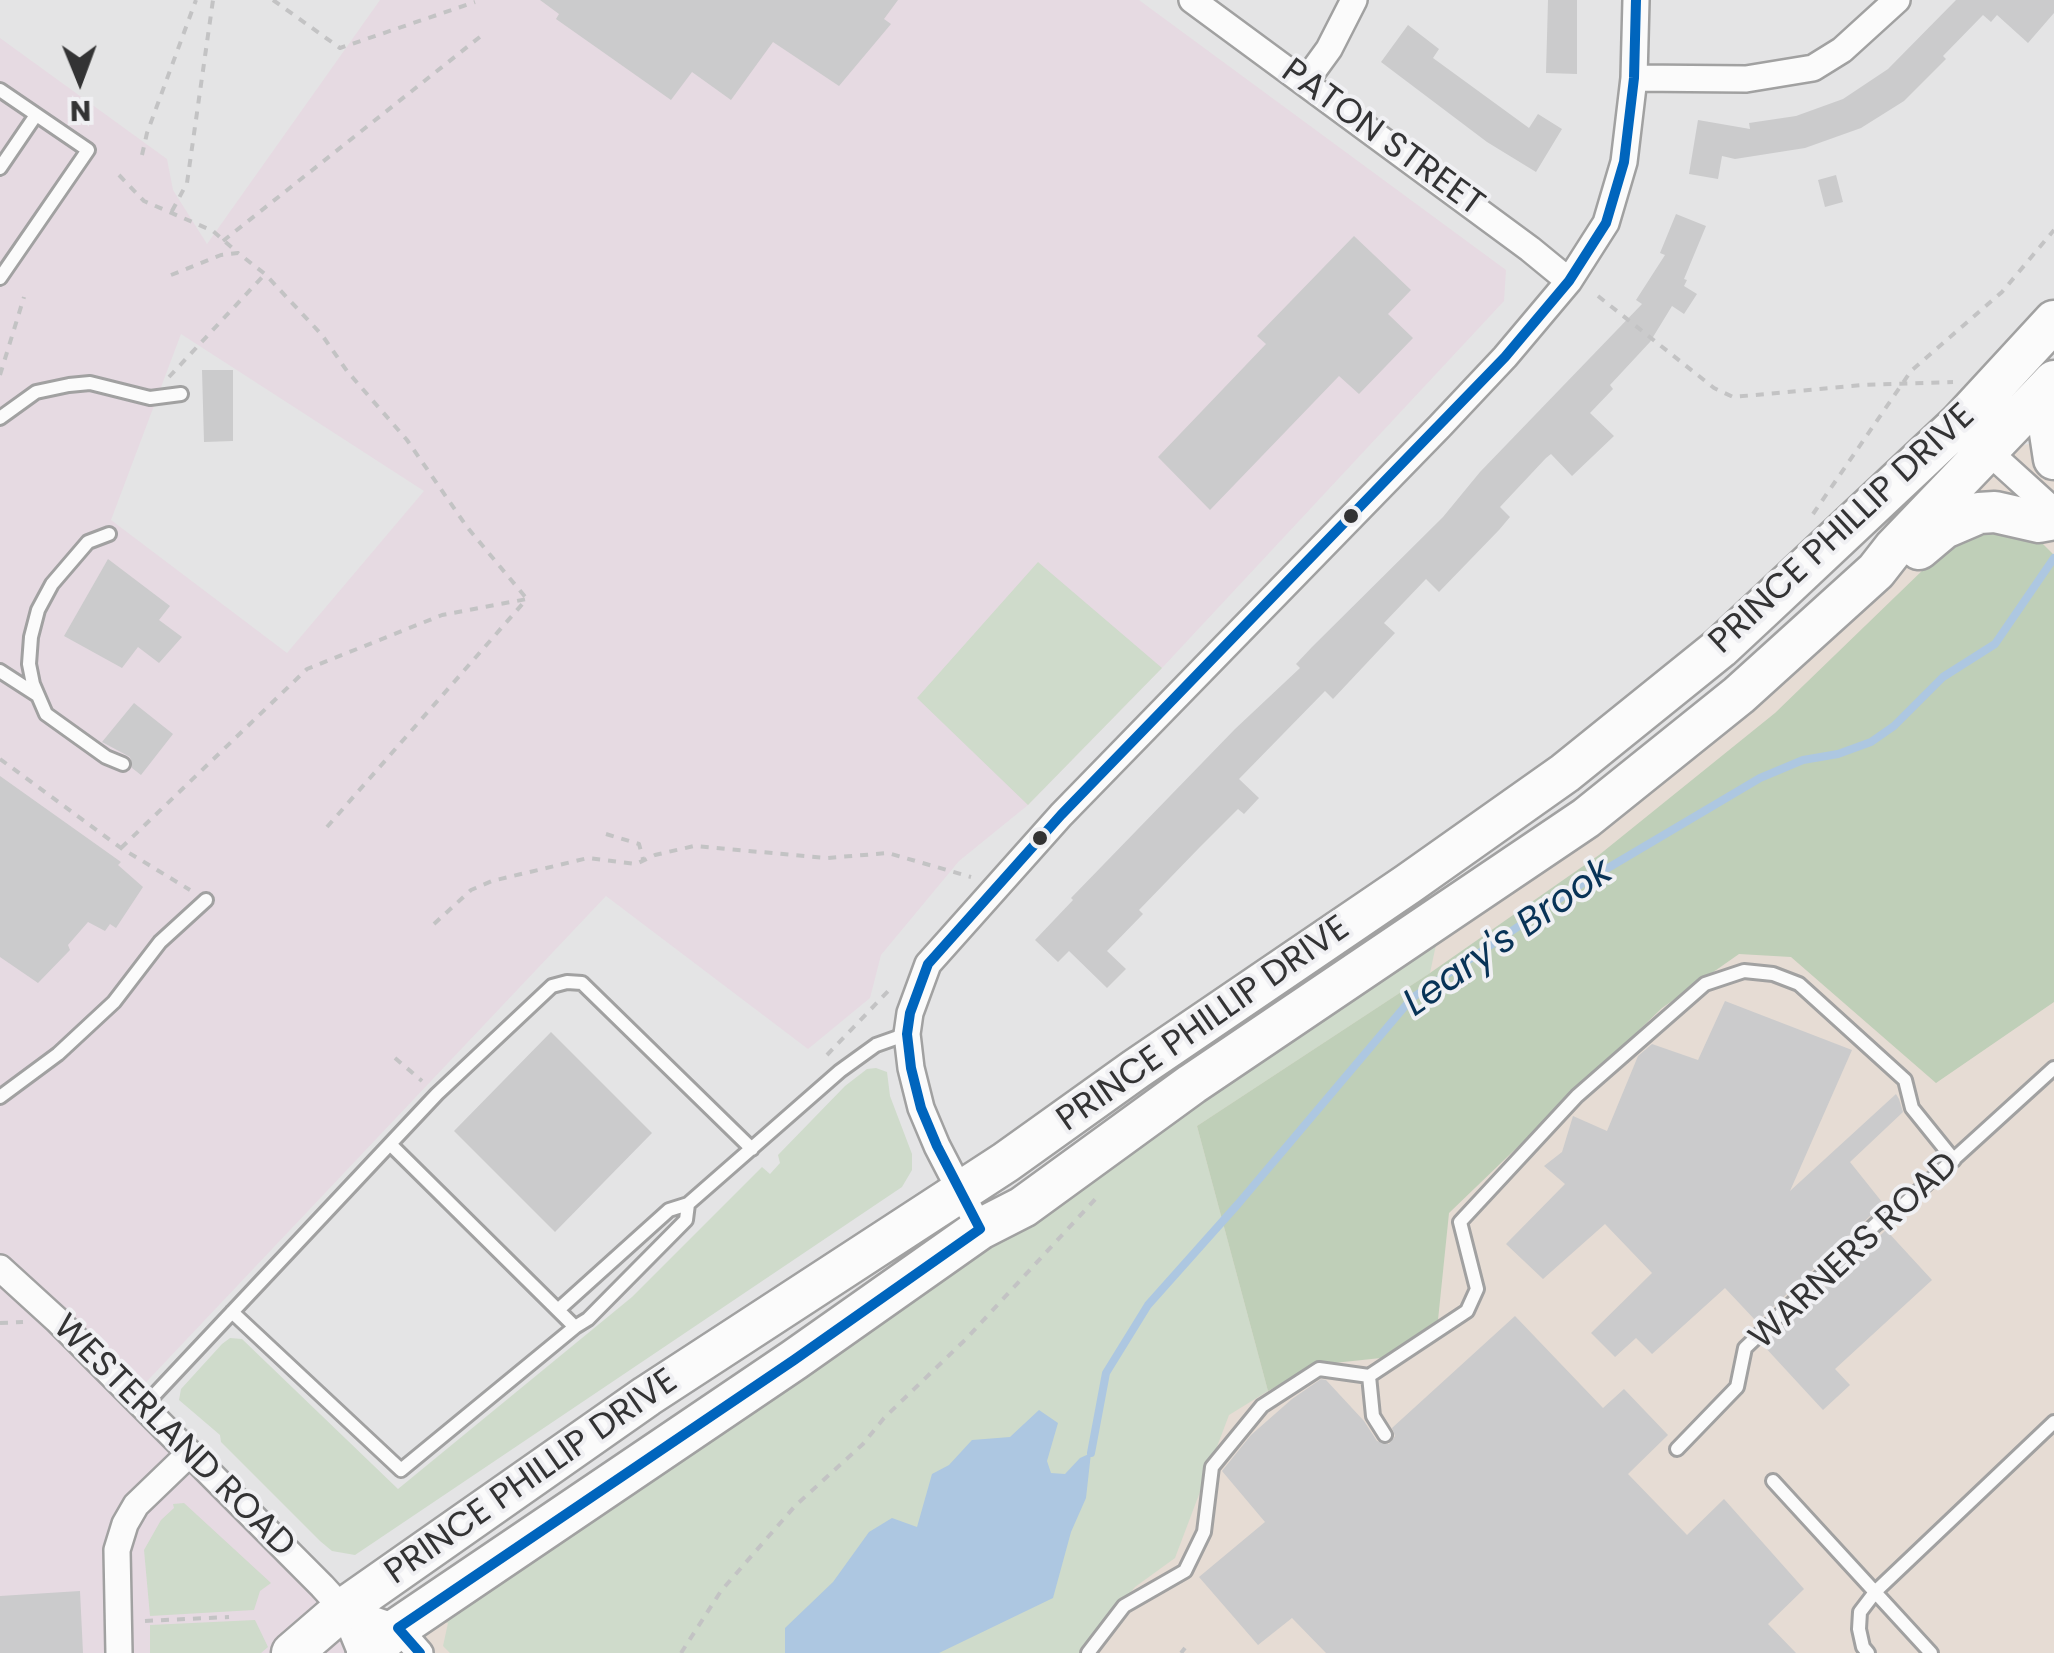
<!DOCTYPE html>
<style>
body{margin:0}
#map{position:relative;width:2054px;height:1653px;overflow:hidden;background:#e4e4e5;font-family:Poppins,sans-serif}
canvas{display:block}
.north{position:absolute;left:30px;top:30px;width:100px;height:100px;-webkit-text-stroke:8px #f0f0f3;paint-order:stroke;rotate:179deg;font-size:28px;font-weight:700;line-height:40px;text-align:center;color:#333334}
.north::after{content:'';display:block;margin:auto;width:35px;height:45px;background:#333334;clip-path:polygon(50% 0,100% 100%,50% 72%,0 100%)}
</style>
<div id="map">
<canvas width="2054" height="1653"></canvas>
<div class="north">N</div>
</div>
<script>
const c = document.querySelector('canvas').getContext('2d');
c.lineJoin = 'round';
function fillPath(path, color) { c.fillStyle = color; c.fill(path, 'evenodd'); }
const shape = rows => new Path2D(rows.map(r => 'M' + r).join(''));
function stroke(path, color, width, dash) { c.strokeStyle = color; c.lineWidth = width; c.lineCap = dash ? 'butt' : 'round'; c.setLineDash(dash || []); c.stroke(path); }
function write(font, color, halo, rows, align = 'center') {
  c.font = font + ' Poppins,sans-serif'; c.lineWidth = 8; c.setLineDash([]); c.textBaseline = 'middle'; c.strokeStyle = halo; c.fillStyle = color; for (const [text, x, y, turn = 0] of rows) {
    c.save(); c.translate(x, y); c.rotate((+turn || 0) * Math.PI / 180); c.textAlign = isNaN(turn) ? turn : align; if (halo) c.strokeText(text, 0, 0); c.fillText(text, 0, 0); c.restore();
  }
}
const education = shape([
 [380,0,1139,0,1506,270,1504,301,1162,668,1028,805,959,861,881,955,870,998,808,1049,606,896,133,1396,382,1653,0,1653,0,38,167,159,173,190,207,244],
 [181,334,424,491,287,653,111,520]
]);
const medical = shape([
 [2054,439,2054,1653,420,1653,398,1628,1541,850,1988,452]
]);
const green = shape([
 [1038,562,1162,668,1028,805,917,698],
 [1437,940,1430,973,1197,1126,1268,1391,1229,1415,1175,1558,1135,1587,1079,1653,450,1653,443,1646,448,1623,440,1621,845,1344,977,1258],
 [876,1068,887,1072,890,1096,912,1154,912,1170,902,1187,355,1555,332,1551,320,1541,221,1442,220,1435,179,1400,181,1389,222,1344,230,1338,242,1339,398,1489,632,1297,762,1167,770,1174,780,1163,778,1155,845,1086,867,1069],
 [184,1503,271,1583,260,1591,254,1610,150,1616,144,1550,161,1520,174,1508,173,1504],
 [255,1620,268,1647,261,1653,150,1653,150,1625]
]);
const forest = shape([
 [1985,527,2041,542,2054,555,2054,1002,1936,1083,1791,957,1739,954,1662,1008,1449,1213,1438,1320,1381,1358,1315,1365,1268,1391,1197,1126,1430,973,1599,855,1775,713,1957,537]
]);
const water = shape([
 [1039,1410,1058,1423,1047,1461,1051,1473,1065,1474,1080,1458,1091,1453,1086,1498,1071,1532,1053,1598,939,1653,785,1653,785,1628,833,1582,869,1532,892,1518,917,1527,932,1474,949,1465,972,1440,1010,1437]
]);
const stream = shape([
 [1091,1453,1106,1373,1148,1305,1238,1204,1412,998,1586,881,1760,778,1803,760,1838,754,1871,742,1894,726,1943,677,1995,644,2054,558]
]);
const building = shape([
 [540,0,898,0,884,19,891,24,839,86,773,42,731,100,692,72,671,100,556,19,559,14],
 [1548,0,1577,0,1577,74,1546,73],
 [1956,0,2054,0,2054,13,2028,43,1997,15,1991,22,1983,15,1943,56,1946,59,1904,101,1861,128,1805,148,1735,159,1722,156,1718,179,1689,174,1698,120,1750,129,1749,123,1796,116,1843,99,1888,69],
 [1408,25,1439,49,1433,58,1529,128,1538,114,1562,129,1536,172,1487,142,1381,62],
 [1836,175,1843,202,1825,207,1818,180],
 [1676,214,1706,226,1684,279,1687,280,1684,286,1697,294,1684,314,1672,306,1650,342,1610,385,1613,389,1590,413,1614,436,1572,476,1551,454,1546,458,1500,507,1510,517,1499,530,1439,592,1426,579,1384,623,1395,633,1333,699,1325,691,1239,779,1259,798,1244,814,1238,809,1199,848,1139,910,1143,914,1107,951,1126,969,1107,988,1069,951,1058,962,1035,940,1073,900,1071,898,1235,729,1300,668,1296,664,1312,647,1443,517,1480,472,1642,304,1636,300,1665,255,1660,253],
 [1354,236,1411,290,1388,314,1413,338,1359,394,1339,376,1210,510,1158,457,1266,344,1257,336],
 [202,370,233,370,233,441,204,442],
 [108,559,170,606,159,620,182,637,159,663,138,647,122,668,64,636],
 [134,703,173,734,141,775,132,768,130,757,102,742],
 [0,776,121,862,118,865,143,887,116,928,110,924,105,931,88,922,68,945,70,950,38,983,0,957],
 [1725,1001,1852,1050,1790,1191,1896,1094,1899,1099,1903,1112,1850,1162,1886,1207,1870,1216,1757,1322,1725,1288,1652,1354,1636,1338,1615,1357,1591,1333,1652,1273,1605,1224,1543,1279,1506,1244,1565,1184,1544,1166,1562,1152,1573,1116,1607,1131,1638,1056,1652,1044,1698,1060],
 [551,1032,652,1133,555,1232,454,1131],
 [1886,1230,1932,1280,1835,1369,1850,1385,1823,1410,1763,1345],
 [1515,1316,1603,1408,1624,1389,1668,1435,1628,1474,1687,1535,1724,1499,1804,1589,1768,1624,1796,1653,1326,1653,1292,1618,1258,1645,1199,1577,1265,1522,1222,1471,1251,1435,1292,1399,1321,1379,1326,1380,1364,1421,1377,1441,1389,1444,1395,1436,1392,1428],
 [80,1591,83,1653,0,1653,0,1596]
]);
const path = shape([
 [273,0,340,48,475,2],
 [142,155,147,133,196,0],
 [119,175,144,201,213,231,238,253],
 [172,211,187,183,213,0],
 [223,241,481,36],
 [171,275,221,255,238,253,265,274,322,335,347,371,407,440,467,527,527,599],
 [1598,296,1714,388,1733,397,1863,385,1953,382],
 [0,375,24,297],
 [169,377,265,274],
 [1813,514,1911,371,2002,292,2054,230],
 [0,759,121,848,190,890],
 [327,827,525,601],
 [606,834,639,844,643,859],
 [121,848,307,669,442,615,527,599],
 [434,924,471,890,492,881,588,858,636,864,655,855,694,846,827,858,888,853,971,877],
 [827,1055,893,986],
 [395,1058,422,1081],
 [0,1323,23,1322],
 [145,1621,229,1617],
 [681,1653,721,1591,795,1506,863,1444,884,1418,966,1339,1100,1194],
 [1181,1653,1185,1648]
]);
const lane = shape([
 [0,90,88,150,0,278],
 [0,168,36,115],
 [0,418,36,392,69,385,90,383,150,398,181,394],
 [109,534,88,542,52,584,38,610,31,637,29,664,33,684,46,714,106,757,123,764],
 [0,671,37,695],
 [0,1097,58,1054,114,1002,160,942,206,900],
 [559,1309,669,1210,688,1204,840,1071,876,1045,907,1034],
 [232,1312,401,1470,575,1327,391,1145],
 [575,1327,588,1319,686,1220,688,1204],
 [1369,1376,1373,1416,1385,1435],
 [143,1407,437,1094,552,986,567,982,582,983,752,1149],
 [1677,1449,1737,1387,1745,1348,1877,1223,1889,1218,2054,1068],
 [1773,1481,1931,1653],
 [1088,1653,1124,1606,1185,1571,1204,1532,1212,1467,1262,1406,1319,1369,1369,1376,1467,1311,1477,1289,1460,1222,1577,1096,1705,984,1744,971,1773,974,1799,984,1905,1080,1912,1108,1954,1160],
 [1868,1653,1863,1647,1859,1629,1860,1612,1876,1591,2054,1422]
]);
const street = shape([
 [1192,0,1530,249,1569,281],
 [1634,78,1746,79,1813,68,1842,50,1897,0],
 [1305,82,1329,49,1354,0],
 [1980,444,2054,511],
 [980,1229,937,1146,921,1108,911,1068,907,1034,910,1013,928,964,1061,815,1440,426,1505,357,1569,281,1606,223,1624,162,1634,78,1636,0],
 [0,1268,57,1320,322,1586,343,1609,361,1653],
 [343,1609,398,1628,420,1653],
 [119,1653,117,1550,125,1524,136,1505,190,1453]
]);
const primary = shape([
 [2054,410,2050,433,2054,459],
 [1919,549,1944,528,1979,513,1995,512,2039,522,2054,519],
 [292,1653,343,1609,647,1396,1006,1162,1136,1069,1408,884,1565,773,1720,648,1764,607,1959,424,2054,321],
 [367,1653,398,1628,794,1360,980,1229,1023,1207,1192,1084,1586,818,1739,695,1876,571,1894,548,2054,381]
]);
const bus1 = shape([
 [420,1653,398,1628,794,1360,980,1229,937,1146,921,1108,911,1068,907,1034,910,1013,928,964,1061,815,1505,357,1569,281,1606,223,1624,162,1634,78,1636,0]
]);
const markers = [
 [1351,516,9,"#333334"],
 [1040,838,9,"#333334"]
];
const streetNames = [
 ["PATON STREET",1382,139,36],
 ["PRINCE PHILLIP DRIVE",1843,530,-43],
 ["PRINCE PHILLIP DRIVE",1204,1025,-35],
 ["WARNERS ROAD",1855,1252,-43],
 ["WESTERLAND ROAD",173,1437,45],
 ["PRINCE PHILLIP DRIVE",532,1478,-35]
];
const waterNames = [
 ["Leary's Brook",1509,939,-35]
];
fillPath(education, '#e6dae2');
fillPath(medical, '#e6dcd4');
fillPath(green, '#cfdbcb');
fillPath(forest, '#bfcfb8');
fillPath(water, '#adc7e1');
stroke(stream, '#adc7e1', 8);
fillPath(building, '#cbcbcc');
stroke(lane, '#a1a1a1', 18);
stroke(street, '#a1a1a1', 30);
stroke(primary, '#a1a1a1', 45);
stroke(path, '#c3c3c4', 4, [8, 8]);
stroke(lane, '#fbfbfb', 12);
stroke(street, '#fbfbfb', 25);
stroke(primary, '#fbfbfb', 40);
stroke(bus1, '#0065bd', 10);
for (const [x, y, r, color] of markers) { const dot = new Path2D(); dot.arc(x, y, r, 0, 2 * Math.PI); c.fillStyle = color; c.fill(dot); stroke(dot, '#f0f0f3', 4); }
write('35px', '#333334', '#f0f0f3', streetNames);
write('italic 38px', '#083357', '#f0f0f3', waterNames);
</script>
